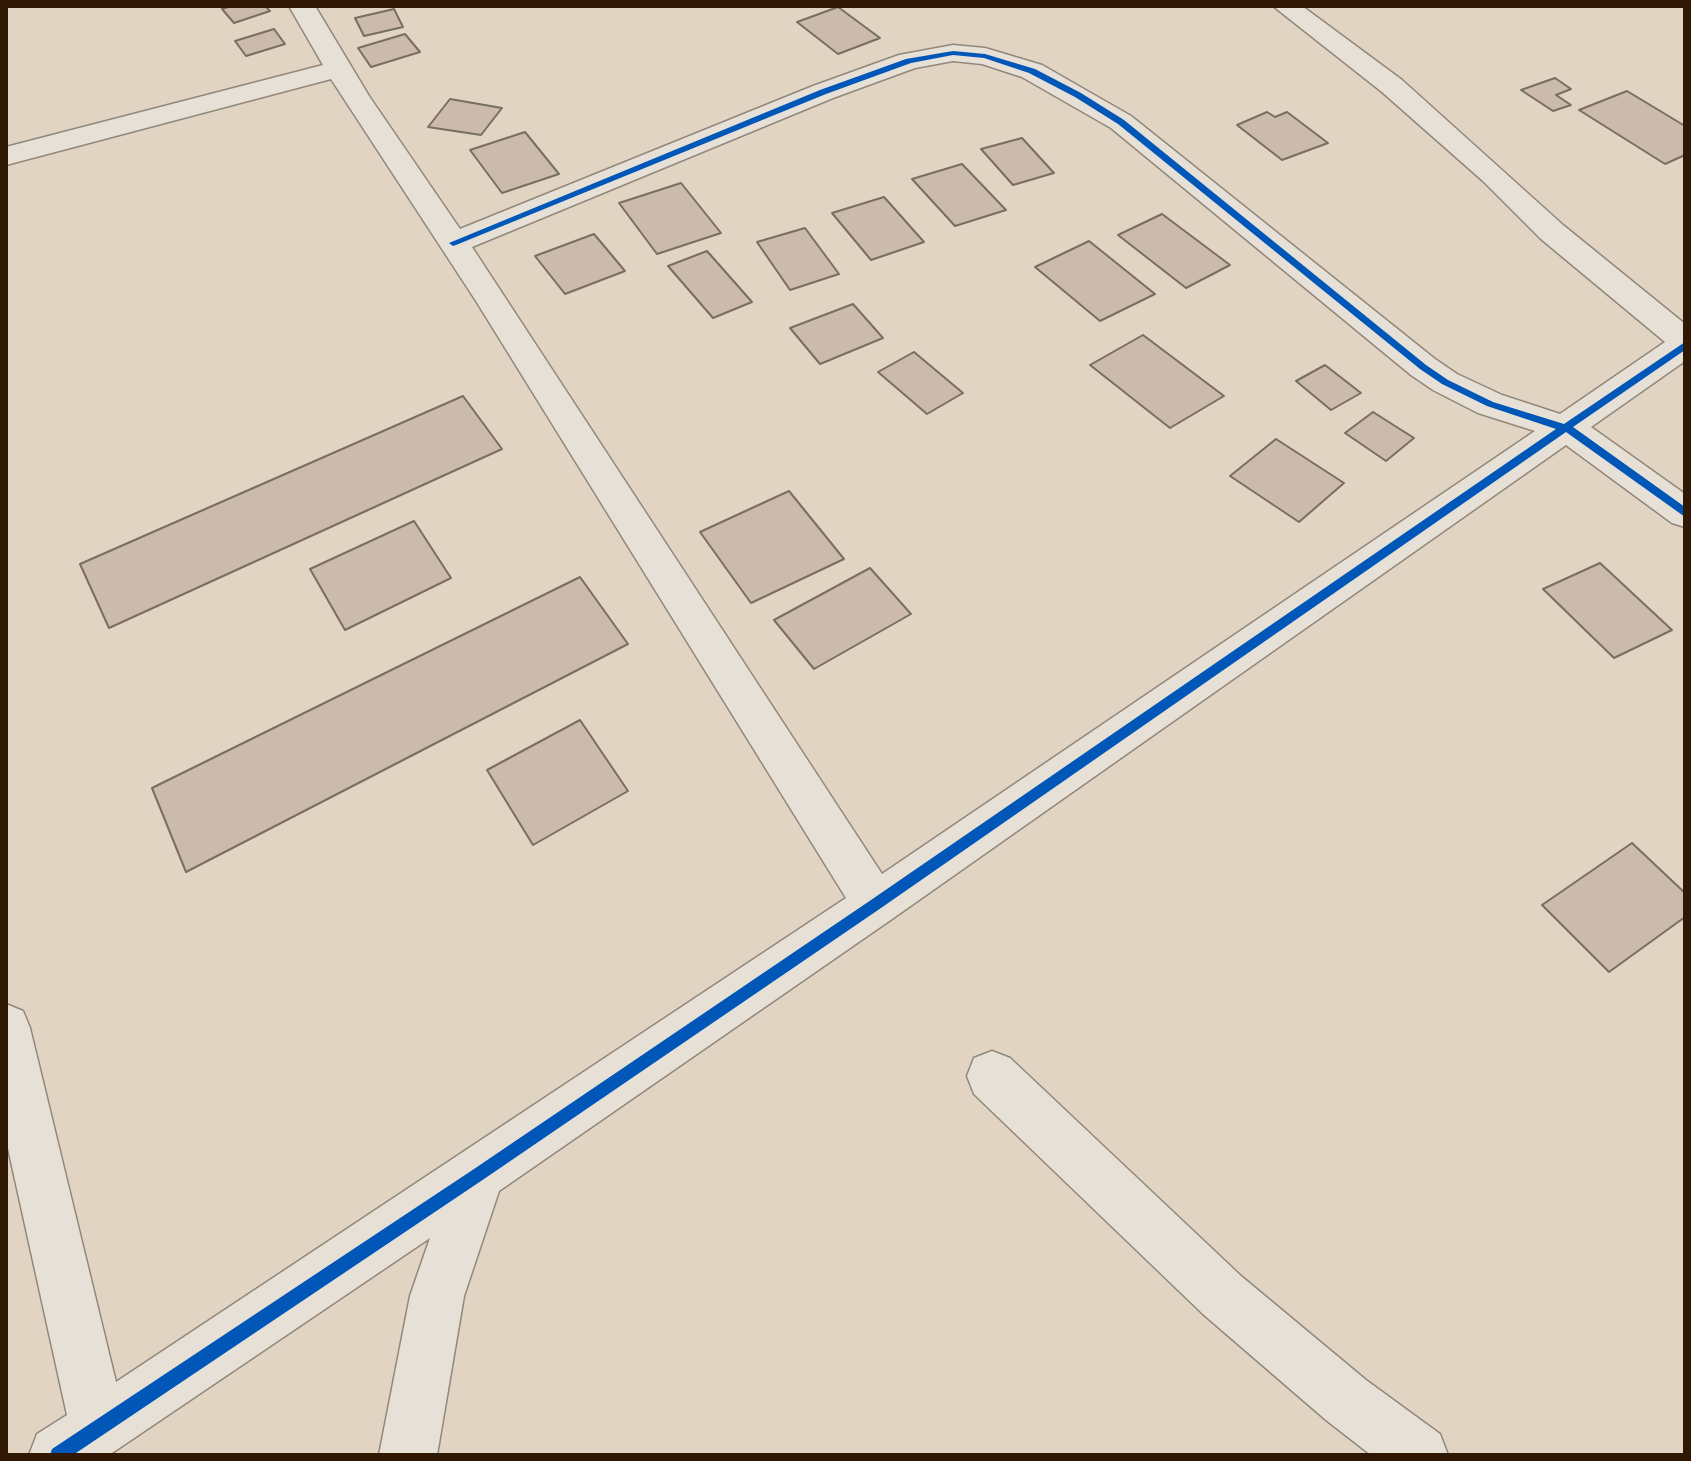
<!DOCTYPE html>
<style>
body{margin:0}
#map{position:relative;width:1691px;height:1461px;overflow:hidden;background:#e1d4c2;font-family:Cardo,serif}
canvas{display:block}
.frame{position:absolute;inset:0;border:8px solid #301904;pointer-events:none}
</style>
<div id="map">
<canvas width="1691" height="1461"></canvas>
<div class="frame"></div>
</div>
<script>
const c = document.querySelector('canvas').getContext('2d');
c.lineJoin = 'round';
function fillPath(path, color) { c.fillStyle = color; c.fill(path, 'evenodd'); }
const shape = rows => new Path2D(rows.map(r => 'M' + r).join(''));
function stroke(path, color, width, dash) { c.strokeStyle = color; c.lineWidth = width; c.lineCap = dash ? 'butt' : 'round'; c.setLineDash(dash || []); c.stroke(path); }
const building = shape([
 [231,6,265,6,270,11,234,23,222,9,231,6],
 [838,7,880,38,838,54,797,22,838,7],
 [394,9,403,27,364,36,355,18,394,9],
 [274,29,285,44,246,56,235,41,274,29],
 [405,34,420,52,371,67,358,48,405,34],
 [1555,78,1571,89,1556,95,1571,105,1553,111,1521,90,1555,78],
 [1627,91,1685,126,1685,155,1665,164,1579,110,1627,91],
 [450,99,502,108,481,135,428,127,450,99],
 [1267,112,1275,117,1287,112,1328,143,1282,160,1237,125,1267,112],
 [525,132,559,174,502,193,470,150,525,132],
 [1022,138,1054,173,1013,185,981,149,1022,138],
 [962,164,1006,210,955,226,912,179,962,164],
 [681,183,721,233,657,254,619,203,681,183],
 [884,197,924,242,871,260,832,213,884,197],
 [1162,214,1230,265,1186,288,1118,235,1162,214],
 [805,228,839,274,790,290,757,242,805,228],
 [594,234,625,271,565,294,535,256,594,234],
 [1089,241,1155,294,1100,321,1035,267,1089,241],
 [707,251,752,302,713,318,668,266,707,251],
 [853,304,883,338,820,364,790,328,853,304],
 [1143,335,1224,396,1170,428,1090,365,1143,335],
 [914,352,963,393,927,414,878,372,914,352],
 [1325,365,1361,393,1331,410,1296,381,1325,365],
 [463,396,502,449,109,628,80,564,463,396],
 [1373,412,1414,438,1386,461,1345,433,1373,412],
 [1276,439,1344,483,1299,522,1230,476,1276,439],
 [789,491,844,559,751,603,700,532,789,491],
 [414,521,451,578,345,630,310,569,414,521],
 [1600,563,1672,630,1614,658,1543,589,1600,563],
 [870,568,911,614,814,669,774,620,870,568],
 [580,577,628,644,186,872,152,788,580,577],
 [580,720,628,791,533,845,487,770,580,720],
 [1632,843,1685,893,1685,917,1609,972,1542,905,1632,843]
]);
const street = shape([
 [289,6,315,6,369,96,460,229,813,86,899,55,953,45,985,48,1042,65,1131,116,1435,359,1457,374,1502,395,1560,414,1665,342,1541,239,1483,181,1382,92,1273,6,1302,6,1402,80,1563,225,1685,324,1685,361,1591,427,1685,494,1685,527,1672,523,1566,445,892,919,499,1191,464,1296,437,1455,379,1455,410,1296,430,1238,109,1455,29,1455,37,1434,67,1415,6,1139,6,1004,23,1011,30,1028,116,1382,846,898,476,301,331,79,6,165,6,147,323,65,289,6],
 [953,61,982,64,1022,77,1111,128,1411,375,1433,390,1478,413,1535,431,882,874,472,247,833,98,915,68,953,61],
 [992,1051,1010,1058,1241,1276,1366,1380,1440,1434,1448,1455,1371,1455,1326,1420,1203,1314,974,1094,967,1076,974,1058,992,1051]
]);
const cycleway = shape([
 [953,51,985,54,1035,69,1081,93,1124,120,1426,365,1448,380,1493,402,1564,424,1685,342,1685,350,1573,427,1685,507,1685,517,1566,432,881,908,484,1179,73,1455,50,1455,52,1449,474,1169,871,900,1556,429,1487,406,1442,384,1420,369,1118,124,1075,97,1029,73,984,58,953,55,911,63,826,94,456,245,453,246,449,243,820,90,906,59,953,51]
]);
fillPath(building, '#ccbbad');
stroke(building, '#786e61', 2);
stroke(street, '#91877a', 3);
fillPath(street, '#e7e0d7');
fillPath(cycleway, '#0057b8');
</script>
